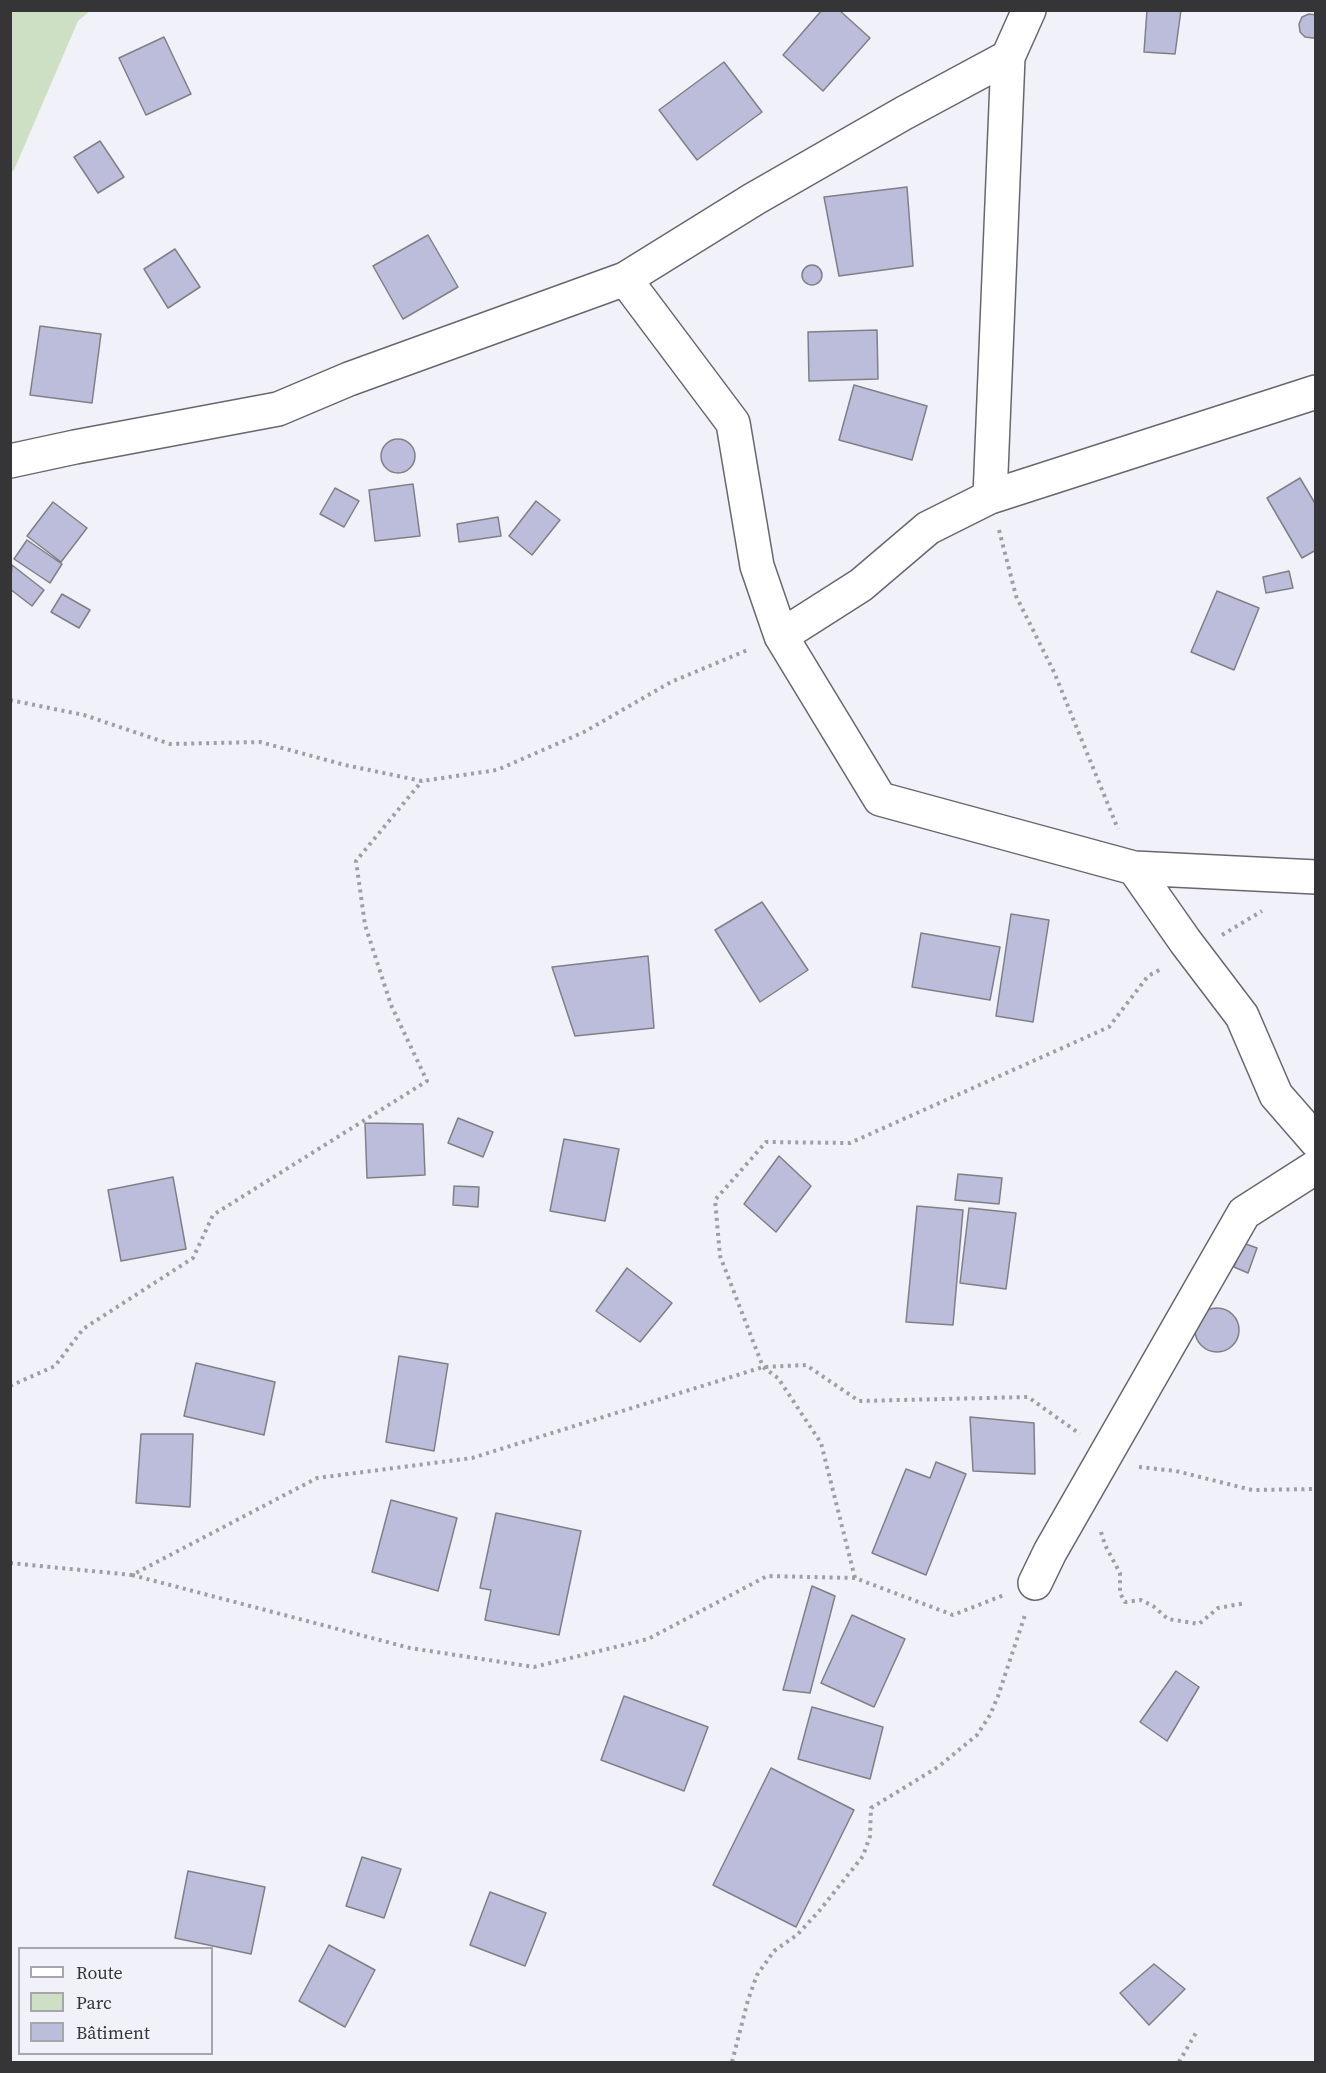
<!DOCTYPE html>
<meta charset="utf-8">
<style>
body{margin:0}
#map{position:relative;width:1326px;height:2073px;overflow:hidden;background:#f1f2f9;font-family:"Source Serif 4",serif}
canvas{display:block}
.frame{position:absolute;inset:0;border:12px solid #353538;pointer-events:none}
.legend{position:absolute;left:18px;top:1947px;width:195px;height:108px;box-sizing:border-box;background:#f1f2f9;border:2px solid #a6a6ac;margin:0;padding:8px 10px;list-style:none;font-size:18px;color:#353538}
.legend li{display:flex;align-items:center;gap:12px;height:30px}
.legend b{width:30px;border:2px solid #a6a6ac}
</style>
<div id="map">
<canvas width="1326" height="2073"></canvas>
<div class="frame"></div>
<ul class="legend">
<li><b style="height:8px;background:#fff"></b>Route</li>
<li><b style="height:16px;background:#cee0c4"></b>Parc</li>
<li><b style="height:16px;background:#bcbcdb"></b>Bâtiment</li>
</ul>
</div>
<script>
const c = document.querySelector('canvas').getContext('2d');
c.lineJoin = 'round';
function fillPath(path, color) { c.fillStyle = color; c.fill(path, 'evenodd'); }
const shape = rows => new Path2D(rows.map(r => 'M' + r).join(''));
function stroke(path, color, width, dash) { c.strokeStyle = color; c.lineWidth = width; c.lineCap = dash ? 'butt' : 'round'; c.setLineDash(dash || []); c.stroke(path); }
const green = shape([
 [11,10,90,11,78,21,14,170,11,172]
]);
const building = shape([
 [822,10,839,10,870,38,823,91,783,55,822,10],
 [1147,10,1181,10,1175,54,1144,52,1147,10],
 [1309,14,1316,15,1316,37,1313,38,1305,37,1300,32,1299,24,1302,17,1309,14],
 [164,37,191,94,146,115,119,58,164,37],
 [724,62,762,112,697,160,659,110,724,62],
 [100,141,124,177,98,193,74,157,100,141],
 [907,187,913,266,839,276,824,197,907,187],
 [428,235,458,287,403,319,373,266,428,235],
 [175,249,200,287,168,308,144,269,175,249],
 '802 275a10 10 0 1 1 20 0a10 10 0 1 1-20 0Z',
 [40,326,101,334,92,403,30,395,40,326],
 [877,330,878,379,809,381,808,332,877,330],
 [854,385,927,406,912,460,839,440,854,385],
 '381 456a17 17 0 1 1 34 0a17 17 0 1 1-34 0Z',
 [1300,478,1316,505,1316,550,1302,558,1267,498,1300,478],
 [413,484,420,536,375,541,369,490,413,484],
 [335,488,359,501,344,527,320,514,335,488],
 [536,501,560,520,532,555,509,536,536,501],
 [53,502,87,528,61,562,27,536,53,502],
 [498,517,501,536,459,542,457,524,498,517],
 [27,540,62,564,50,583,14,559,27,540],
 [12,565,44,590,32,606,10,589,12,565],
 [1289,571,1293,588,1266,593,1263,577,1289,571],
 [1217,591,1259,608,1234,670,1191,652,1217,591],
 [62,594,90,610,79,628,51,612,62,594],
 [762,902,808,970,760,1002,715,930,762,902],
 [1011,914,1049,920,1033,1022,996,1016,1011,914],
 [921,933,1000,947,990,1000,912,987,921,933],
 [648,956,654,1028,575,1036,552,967,648,956],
 [458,1118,493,1132,483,1157,448,1143,458,1118],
 [365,1123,423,1124,425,1175,367,1178,365,1123],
 [564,1139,619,1149,605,1221,550,1211,564,1139],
 [779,1156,811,1186,776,1232,744,1204,779,1156],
 [958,1174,1002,1178,999,1204,955,1200,958,1174],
 [173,1177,186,1249,121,1261,108,1190,173,1177],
 [454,1186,479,1187,478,1207,453,1205,454,1186],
 [917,1206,963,1210,953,1325,906,1322,917,1206],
 [969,1208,1016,1213,1006,1289,960,1283,969,1208],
 [1243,1243,1257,1248,1248,1273,1234,1267,1243,1243],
 [627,1268,672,1303,640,1342,596,1311,627,1268],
 '1195 1330a22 22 0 1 1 44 0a22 22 0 1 1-44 0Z',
 [399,1356,448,1364,434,1451,386,1442,399,1356],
 [196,1363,275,1382,264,1435,184,1416,196,1363],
 [970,1417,1034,1423,1035,1474,973,1471,970,1417],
 [141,1434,193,1434,190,1507,136,1503,141,1434],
 [936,1462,966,1474,926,1575,872,1553,906,1469,930,1478,936,1462],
 [391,1500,457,1518,438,1591,372,1572,391,1500],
 [496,1513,581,1531,559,1635,485,1620,491,1590,480,1588,496,1513],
 [812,1586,835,1596,810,1693,783,1690,812,1586],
 [852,1615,905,1639,874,1707,821,1683,852,1615],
 [1176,1671,1199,1687,1167,1741,1140,1722,1176,1671],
 [624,1696,708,1727,684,1791,601,1760,624,1696],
 [812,1707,883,1727,870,1779,798,1759,812,1707],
 [771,1768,854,1810,796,1927,713,1885,771,1768],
 [362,1857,401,1869,384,1918,346,1906,362,1857],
 [188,1871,265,1887,251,1954,175,1938,188,1871],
 [490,1892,546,1913,525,1966,470,1945,490,1892],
 [329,1945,375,1970,345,2027,299,2001,329,1945],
 [1154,1964,1185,1989,1149,2025,1120,1993,1154,1964]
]);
const path = shape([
 [999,530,1016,596,1054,672,1118,829],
 [10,700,84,715,170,744,260,742,345,765,422,781,497,770,584,732,671,682,750,649],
 [1222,935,1262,911],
 [10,1386,55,1366,83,1329,193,1258,213,1215,427,1081,391,1005,365,925,356,861,422,781],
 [1139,1467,1176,1471,1252,1490,1316,1489],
 [1101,1532,1105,1545,1120,1573,1120,1593,1125,1602,1141,1600,1153,1606,1168,1619,1199,1624,1218,1608,1246,1603],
 [10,1563,132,1575,317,1478,472,1458,763,1367,806,1365,859,1401,1028,1397,1080,1434],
 [132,1575,410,1648,534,1667,648,1639,767,1576,855,1578,953,1615,1004,1595],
 [855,1578,821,1443,778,1378,763,1367,720,1256,715,1200,766,1142,850,1143,1109,1027,1148,976,1163,968],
 [732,2062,748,2000,757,1975,774,1951,797,1935,820,1910,863,1856,870,1836,871,1808,938,1767,977,1735,990,1715,998,1696,1025,1615],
 [1179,2062,1197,2031]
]);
const minor = shape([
 [625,279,733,423,757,566,781,636,880,799,1134,868,1316,877],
 [10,461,75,447,278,409,349,379,625,279,754,199,904,113,1008,57,1029,10],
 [990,497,1008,57],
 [781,636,861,585,928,528,990,497,1316,392],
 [1134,868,1185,941,1242,1016,1276,1095,1316,1141],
 [1035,1583,1050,1552,1244,1213,1316,1167]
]);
fillPath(green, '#cee0c4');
fillPath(building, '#bcbcdb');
stroke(building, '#7f8086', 1.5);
stroke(minor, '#67676d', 36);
stroke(path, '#9e9ea4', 4, [3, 4.5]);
stroke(minor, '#fff', 33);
</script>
